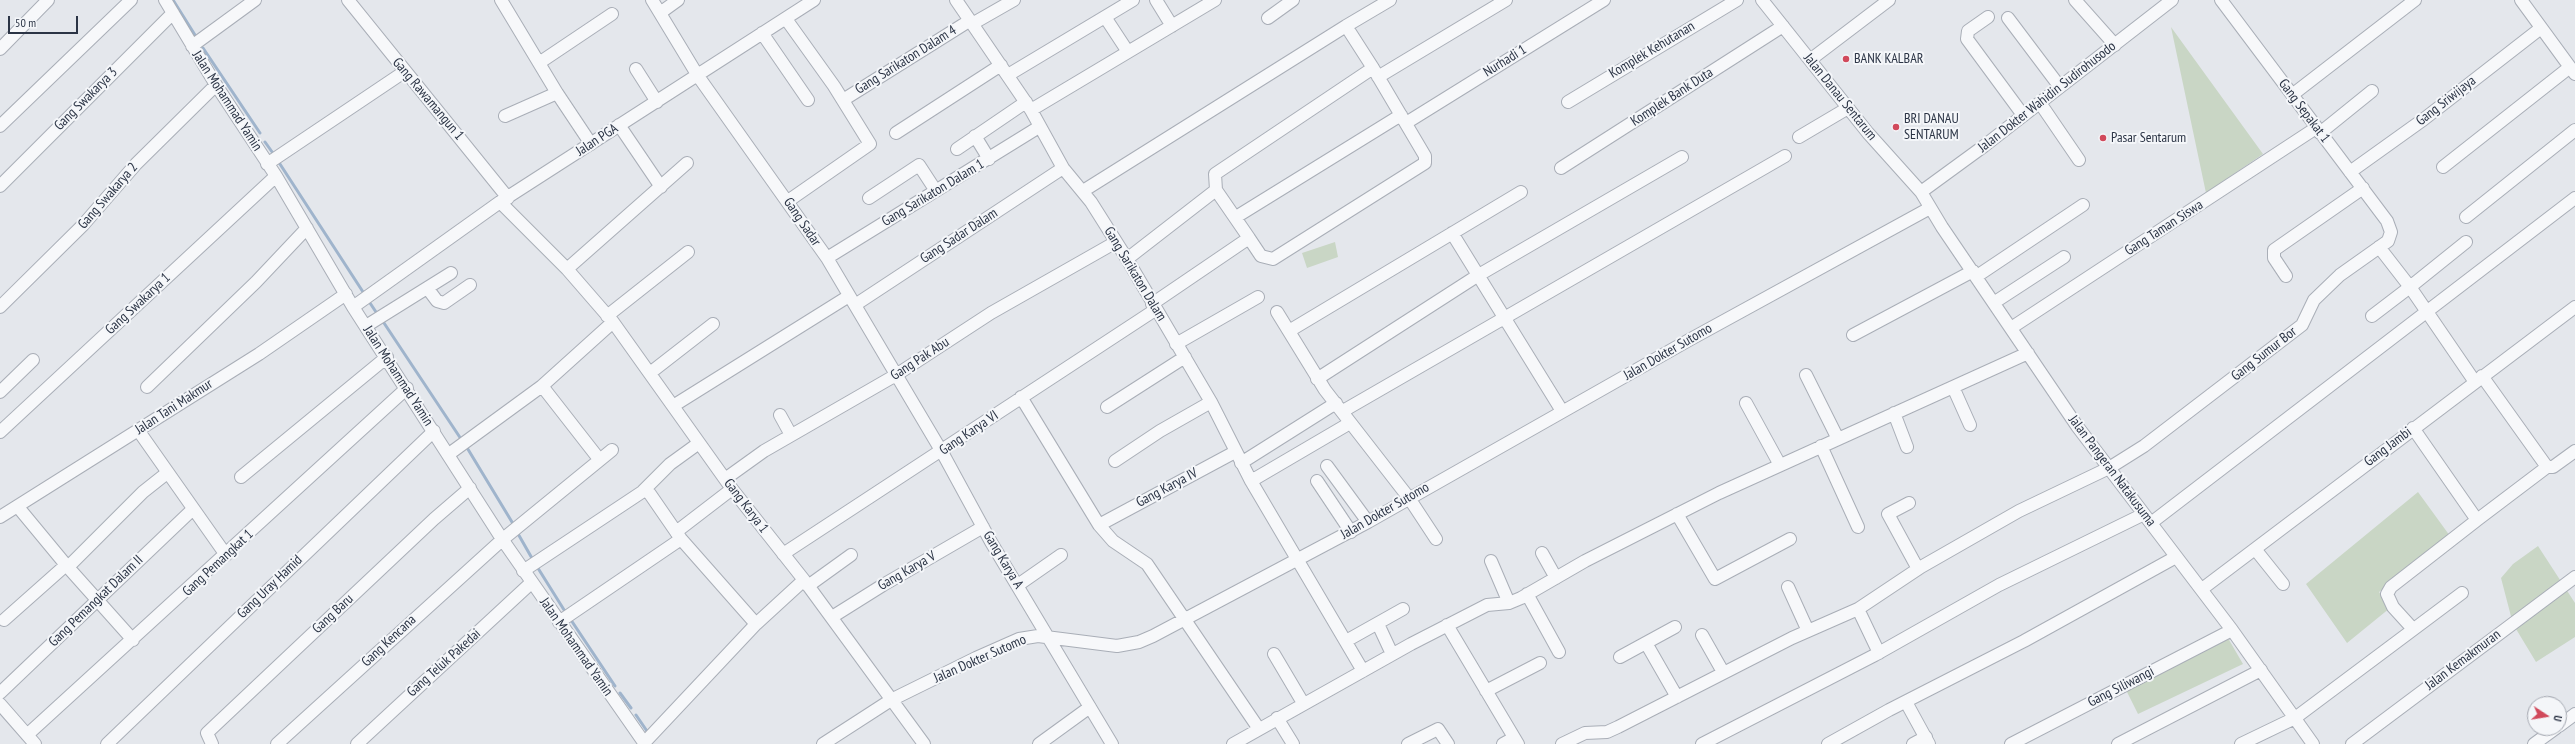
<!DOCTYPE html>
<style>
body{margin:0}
#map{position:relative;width:2575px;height:744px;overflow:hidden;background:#e4e7ec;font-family:"PT Sans Narrow",sans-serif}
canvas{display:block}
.north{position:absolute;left:2527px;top:696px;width:40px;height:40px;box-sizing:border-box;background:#f4f6f9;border:1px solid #a4a8b1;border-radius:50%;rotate:102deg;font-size:11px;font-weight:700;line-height:16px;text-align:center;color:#2b3445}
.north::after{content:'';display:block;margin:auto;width:14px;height:18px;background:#d1495b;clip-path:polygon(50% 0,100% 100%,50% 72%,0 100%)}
.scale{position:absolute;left:8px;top:16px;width:70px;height:18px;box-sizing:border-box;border:2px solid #2b3445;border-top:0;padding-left:5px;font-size:12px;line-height:14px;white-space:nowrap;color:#2b3445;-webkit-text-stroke:3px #f4f6f9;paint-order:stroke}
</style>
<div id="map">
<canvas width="2575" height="744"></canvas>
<div class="north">U</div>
<div class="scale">50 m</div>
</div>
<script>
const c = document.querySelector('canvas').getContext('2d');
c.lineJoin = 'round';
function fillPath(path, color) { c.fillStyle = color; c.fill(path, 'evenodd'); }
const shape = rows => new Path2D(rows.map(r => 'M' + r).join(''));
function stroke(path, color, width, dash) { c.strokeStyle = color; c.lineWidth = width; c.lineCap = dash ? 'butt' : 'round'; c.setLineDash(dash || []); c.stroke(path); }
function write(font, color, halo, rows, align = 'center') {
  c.font = font + ' "PT Sans Narrow",sans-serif'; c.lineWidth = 4; c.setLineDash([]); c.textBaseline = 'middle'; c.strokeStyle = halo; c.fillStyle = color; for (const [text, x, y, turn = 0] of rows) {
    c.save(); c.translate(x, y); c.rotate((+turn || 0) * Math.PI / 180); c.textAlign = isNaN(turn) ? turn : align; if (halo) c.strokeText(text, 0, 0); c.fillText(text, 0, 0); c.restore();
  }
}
const green = shape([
 [2171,27,2263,154,2206,193],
 [1335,242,1338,257,1307,268,1302,253],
 [2418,492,2450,536,2379,592,2390,608,2347,643,2306,584],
 [2538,546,2575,603,2575,637,2536,662,2513,624,2501,578,2513,564],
 [2225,633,2243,664,2138,714,2126,690]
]);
const stream = shape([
 [173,0,195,35],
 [203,48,260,133],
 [265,142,275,156],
 [278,161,365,295],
 [368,300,378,315],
 [382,320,463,442],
 [466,446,515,527],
 [517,532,533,560],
 [536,565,566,613],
 [569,617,615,686],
 [620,693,631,708],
 [636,715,649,734]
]);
const minor = shape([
 [165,0,216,85,276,176,353,307,502,539,645,744],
 [348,0,508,198],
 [501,0,557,93,591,144],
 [652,0,698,76,827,258,942,452,991,542,1112,744],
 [956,0,1031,110,1063,168,1091,202,1127,259,1211,402,1251,481,1363,671],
 [1156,0,1172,26],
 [1762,0,1868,133,1921,192,1942,227,2077,426,2232,630,2313,744],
 [2075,0,2115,45],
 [2521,0,2575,74],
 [660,13,678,0],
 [1105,17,1128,52],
 [1988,17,1968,31,1967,39,2023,115],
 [1268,18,1293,0],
 [2008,18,2060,87],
 [786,19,834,86,870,144,788,201],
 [972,24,1014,0],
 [1346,26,1390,0],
 [762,33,808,100],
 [192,46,255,0],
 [0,49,48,0],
 [1810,60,1889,0],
 [539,63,612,14],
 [636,69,657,102],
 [1008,75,1133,0],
 [1378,77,1506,0],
 [2292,95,2415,0],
 [843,100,969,21],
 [1568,102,1737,0],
 [2040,103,2079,160],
 [1031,110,1215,0],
 [505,116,557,93],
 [1406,123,1604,0],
 [619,125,661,187],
 [0,126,131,0],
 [896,133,1001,65],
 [2320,133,2372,91],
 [975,136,989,159],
 [1799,137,1848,108],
 [957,149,1026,102],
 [267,164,404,72],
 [2443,167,2570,67],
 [1561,168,1783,26],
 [2350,172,2424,119,2541,28],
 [0,186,173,13],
 [1083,191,1346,26,1373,68,1425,156,1425,163,1273,259,1261,256,1249,238,1152,304],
 [1921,192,1984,146,2172,0],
 [869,198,919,165,936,191],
 [500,202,567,269,613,322,732,489,804,580,924,744],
 [1236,217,1401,115],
 [2466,217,2575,130],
 [1452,233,1562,411],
 [1249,238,1216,190,1215,174,1373,68],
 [2379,247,2410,287,2466,242],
 [827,258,1039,127],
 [1127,259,1216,190],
 [567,269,687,163],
 [1977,276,2083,205],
 [2286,276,2274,258,2274,250,2363,188],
 [428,289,437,301,444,303,470,285],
 [1995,302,2064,257],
 [855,305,1063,168],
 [0,307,83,225,136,164,216,85],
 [353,307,500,202,814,0],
 [1277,312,1325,390,1409,498,1436,539],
 [607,316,688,252],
 [2372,316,2410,287,2475,382],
 [366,326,451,273],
 [2011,328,2316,128],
 [1289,331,1521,192],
 [1853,335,1973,271],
 [1176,344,1258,297],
 [650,373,713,324],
 [1806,375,1838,439],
 [2482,376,2547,467,2553,467,2575,451],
 [1317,379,1477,276,1682,157],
 [542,386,599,459],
 [147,387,256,282,307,228],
 [1953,387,1970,425],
 [0,392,33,360],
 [1021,397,1099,525,1113,541,1147,564,1259,729],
 [1746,403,1780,465],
 [673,406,849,296],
 [1107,407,1185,357],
 [1343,411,1785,156],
 [1894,413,1907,447],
 [780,415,791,435],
 [2413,428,2477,520,2547,467],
 [138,430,226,555],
 [0,432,276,176],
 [1821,446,1858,527],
 [449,454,542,386,613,322],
 [1115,461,1160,431,1211,402],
 [1241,463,1336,403],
 [1327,466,1368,522],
 [241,477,387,357],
 [725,479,764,451,896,375,991,313,1116,242],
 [1251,481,1350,423],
 [1317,481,1351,532],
 [643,491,670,464,699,443],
 [1909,503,1888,514,1918,569],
 [18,507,66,565,133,640],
 [1677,514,1715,579,1790,539],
 [0,517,259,354,346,294],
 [2151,523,2575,198],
 [1099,525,1235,452],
 [676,532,732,489],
 [2255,549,2283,584],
 [1542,553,1556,578],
 [783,554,1155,310],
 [1491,561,1509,603],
 [68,567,143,492,167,473],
 [523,571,645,490,650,494,681,539,756,624],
 [1018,585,1061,555],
 [808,586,851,555],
 [1788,587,1808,631],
 [2202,589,2575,307],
 [1527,594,1559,652],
 [1858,609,1879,653],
 [832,617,883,585,983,527],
 [4,620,66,565],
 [559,622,681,539],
 [1378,624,1392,654],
 [1447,625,1518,744],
 [2413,629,2393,607,2387,594,2391,587,2477,520],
 [1702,635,1723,672],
 [1346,641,1403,609],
 [1646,643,1677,697],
 [1274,654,1303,703],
 [1620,657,1675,627],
 [1486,691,1540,663],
 [0,693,192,510],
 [1906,702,1929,744],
 [0,704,35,744],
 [1277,718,1293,744],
 [2559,726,2575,714],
 [27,735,407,388],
 [644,743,756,624,804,580],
 [107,744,434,431],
 [212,744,207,733,434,519,470,488],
 [277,744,503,539,612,450],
 [357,744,531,583],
 [823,744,891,700,976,658,1019,639,1038,636,1117,646,1139,642,1153,636,1368,522,1689,340,1930,208],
 [1039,744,1090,707],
 [1233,744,1411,644,1487,605,1509,603,1521,598,1585,561,1719,493,2028,353],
 [1408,744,1438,729,1448,744],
 [1503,744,1514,738],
 [1562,744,1585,733,1607,732,1618,727,1792,638,1858,609,1921,567,2019,511,2109,468,2144,446,2302,325,2314,300,2340,275,2388,241,2391,232,2387,221,2221,0],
 [1702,744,1875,655,1999,585,2144,514],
 [1828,744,1889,710,2024,641,2176,557],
 [1913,744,1926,737],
 [2011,744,2232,630],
 [2118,744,2261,670],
 [2241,744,2295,718,2462,593],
 [2352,744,2575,577],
 [2534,744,2556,728]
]);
const markers = [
 [1846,59,4,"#d1495b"],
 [1896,127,4,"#d1495b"],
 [2103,138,4,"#d1495b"]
];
const streetNames = [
 ["Komplek Kehutanan",1652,50,-31],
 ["Gang Sarikaton Dalam 4",906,60,-32],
 ["Nurhadi 1",1505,61,-32],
 ["Komplek Bank Duta",1672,97,-33],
 ["Jalan Danau Sentarum",1840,97,51],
 ["Jalan Dokter Wahidin Sudirohusodo",2047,97,-38],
 ["Gang Swakarya 3",86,99,-45],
 ["Gang Rawamangun 1",428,99,50],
 ["Jalan Mohammad Yamin",227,101,57],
 ["Gang Sriwijaya",2446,101,-38],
 ["Gang Sepakat 1",2304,111,53],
 ["Jalan PGA",597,140,-33],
 ["Gang Sarikaton Dalam 1",933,193,-31],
 ["Gang Swakarya 2",108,196,-49],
 ["Gang Sadar",802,222,56],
 ["Gang Taman Siswa",2164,228,-33],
 ["Gang Sadar Dalam",959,236,-33],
 ["Gang Sarikaton Dalam",1135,274,59],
 ["Gang Swakarya 1",138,304,-43],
 ["Jalan Dokter Sutomo",1668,352,-30],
 ["Gang Sumur Bor",2264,354,-38],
 ["Gang Pak Abu",920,359,-33],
 ["Jalan Mohammad Yamin",398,376,57],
 ["Jalan Tani Makmur",174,407,-33],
 ["Gang Karya VI",969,433,-34],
 ["Gang Jambi",2388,447,-37],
 ["Jalan Pangeran Natakusuma",2112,471,53],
 ["Gang Karya IV",1167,488,-28],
 ["Gang Karya 1",746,506,53],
 ["Jalan Dokter Sutomo",1385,511,-30],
 ["Gang Karya A",1003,560,59],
 ["Gang Pemangkat 1",218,563,-43],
 ["Gang Karya V",907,571,-30],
 ["Gang Uray Hamid",270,587,-44],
 ["Gang Pemangkat Dalam II",96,601,-44],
 ["Gang Baru",333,614,-43],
 ["Gang Kencana",389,641,-43],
 ["Jalan Mohammad Yamin",576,647,55],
 ["Jalan Dokter Sutomo",980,659,-24],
 ["Jalan Kemakmuran",2463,660,-37],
 ["Gang Teluk Pakedai",444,663,-42],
 ["Gang Siliwangi",2121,687,-27]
];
const poiNames = [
 ["BANK KALBAR",1854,59],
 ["BRI DANAU",1904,119],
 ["SENTARUM",1904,135],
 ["Pasar Sentarum",2111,138]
];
fillPath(green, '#c9d6c5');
stroke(stream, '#9fb4cc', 3);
stroke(minor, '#a9aeb7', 14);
stroke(minor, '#f7f8fa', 12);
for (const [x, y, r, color] of markers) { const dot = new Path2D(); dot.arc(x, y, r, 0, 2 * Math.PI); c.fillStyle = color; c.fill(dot); stroke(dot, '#f4f6f9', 1.5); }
write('14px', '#2b3445', '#f4f6f9', streetNames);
write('14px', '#2b3445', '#f4f6f9', poiNames, 'left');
</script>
